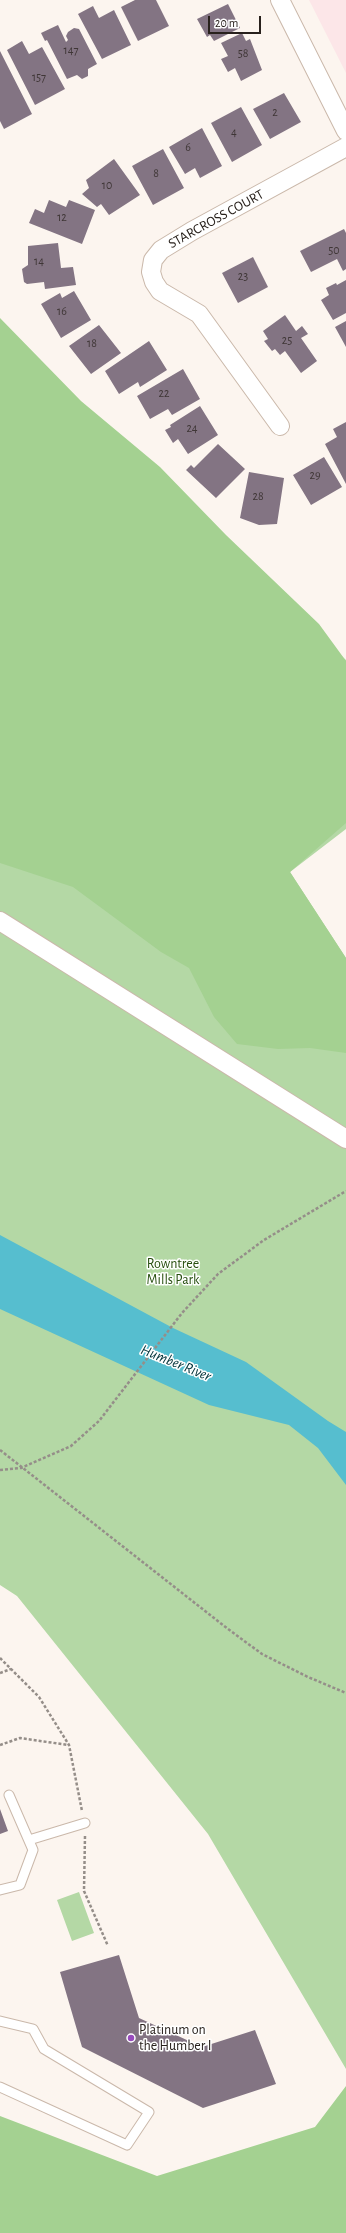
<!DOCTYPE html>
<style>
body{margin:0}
#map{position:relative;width:346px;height:2233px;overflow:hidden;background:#fcf5ef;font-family:"Alegreya Sans",sans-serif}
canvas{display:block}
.scale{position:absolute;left:208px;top:16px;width:53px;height:18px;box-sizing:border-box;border:2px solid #28211c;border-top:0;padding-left:5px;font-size:12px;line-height:14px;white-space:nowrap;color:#28211c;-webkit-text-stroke:3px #fff;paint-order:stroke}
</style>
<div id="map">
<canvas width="346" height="2233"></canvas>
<div class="scale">20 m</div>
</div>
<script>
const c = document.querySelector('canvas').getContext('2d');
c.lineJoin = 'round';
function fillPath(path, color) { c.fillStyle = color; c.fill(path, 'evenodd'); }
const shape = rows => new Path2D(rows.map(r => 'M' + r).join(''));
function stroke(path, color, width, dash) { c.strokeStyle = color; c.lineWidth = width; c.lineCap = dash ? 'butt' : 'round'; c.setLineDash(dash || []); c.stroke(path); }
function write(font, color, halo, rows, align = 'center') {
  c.font = font + ' "Alegreya Sans",sans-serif'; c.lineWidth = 3; c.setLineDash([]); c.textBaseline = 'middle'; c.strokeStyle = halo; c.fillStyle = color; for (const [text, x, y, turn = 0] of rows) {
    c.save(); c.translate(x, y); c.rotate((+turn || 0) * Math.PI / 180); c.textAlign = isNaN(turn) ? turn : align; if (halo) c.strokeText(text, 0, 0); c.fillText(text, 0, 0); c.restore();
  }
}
const education = shape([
 [309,0,346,0,346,73]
]);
const green = shape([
 [0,346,346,660,346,829,290,872,346,958,346,2069,208,1834,17,1596,0,1585],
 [79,1892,94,1933,72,1941,57,1900]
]);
const forest = shape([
 [0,318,81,401,160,467,226,535,319,624,346,661,346,823,290,872,346,958,346,1053,310,1048,278,1049,237,1044,214,1017,189,968,161,952,73,887,0,863],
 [346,2086,346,2233,0,2233,0,2116,157,2176,315,2127]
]);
const water = shape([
 [0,1235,173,1328,246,1362,328,1421,346,1432,346,1485,318,1448,289,1425,209,1405,0,1309]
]);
const building = shape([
 [135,0,156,0,169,26,138,41,121,7],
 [228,4,240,28,214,41,210,35,207,37,197,19],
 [93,6,99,18,114,10,131,45,102,59,78,14],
 [58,25,66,42,68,40,66,36,68,32,74,28,79,29,97,64,88,69,88,76,82,79,77,75,67,79,47,40,45,41,41,33],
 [242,33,246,41,250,39,262,70,241,81,235,68,228,72,221,59,228,56,221,43],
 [22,41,29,54,42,47,65,89,35,105,7,50],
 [0,51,32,114,4,129,0,121],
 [284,93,301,122,270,139,253,109],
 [241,107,262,145,232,162,211,123],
 [202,128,222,166,200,178,195,168,185,174,169,147],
 [163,149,184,188,153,205,132,166],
 [114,159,140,195,109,215,101,204,97,207,82,194,89,188,86,180],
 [49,200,66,207,69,200,95,210,82,244,29,223,35,209,44,213],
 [344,229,346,233,346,269,343,271,337,259,311,272,300,251],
 [58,243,61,268,73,267,76,285,45,289,44,282,27,284,24,282,22,269,28,265,28,246],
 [253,257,268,287,238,303,222,273],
 [346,280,346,313,333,320,321,300,329,295,326,288,336,283,337,285],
 [74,291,91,320,61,338,41,304,60,293,62,298],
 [285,315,296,331,302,326,308,334,301,338,317,361,301,373,285,351,280,355,275,349,272,351,264,341,268,339,263,331],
 [346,321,346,347,335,327],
 [99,325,121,353,91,374,69,346],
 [149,341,167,370,140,387,138,382,119,394,105,371],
 [183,369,200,399,172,415,168,409,150,419,137,396],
 [200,406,218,435,188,454,178,439,173,443,165,430,171,427,170,425],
 [346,422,346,484,325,444,337,437,333,429],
 [218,444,245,469,216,498,186,470,191,465,194,468],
 [324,457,342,487,311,505,293,475],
 [249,472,284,478,277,524,259,525,240,518],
 [0,1809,8,1831,0,1834],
 [119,1955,139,2018,202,2047,255,2030,276,2084,203,2108,82,2047,60,1972]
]);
const path = shape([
 [0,1450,228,1629,262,1654,308,1677,346,1693],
 [0,1470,21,1468,71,1446,99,1421,182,1313,218,1274,264,1240,346,1191],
 [0,1658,39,1697,69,1745,82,1811],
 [0,1673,11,1669],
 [0,1745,20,1738,68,1745],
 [85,1836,84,1891,108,1946]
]);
const lane = shape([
 [29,1840,85,1823],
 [0,1890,20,1885,33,1850,9,1795],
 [0,2021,33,2029,44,2049,149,2112,127,2145,0,2087]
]);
const street = shape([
 [280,0,346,131],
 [280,426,199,314,160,291,154,282,151,272,153,260,161,250,192,231,346,147],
 [0,921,346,1139]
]);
const markers = [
 [131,2038,4,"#974bbc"]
];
const numberNames = [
 ["147",71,50],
 ["58",243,53],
 ["157",39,77],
 ["2",275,112],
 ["4",234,132],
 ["6",188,147],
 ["8",156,173],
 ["10",107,185],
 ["12",62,217],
 ["50",334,250],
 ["14",39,261],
 ["23",243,276],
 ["16",62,311],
 ["25",287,340],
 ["18",92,343],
 ["22",164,393],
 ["24",192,428],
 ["29",315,475],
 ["28",258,496]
];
const streetNames = [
 ["STARCROSS COURT",216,219,-29]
];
const parkNames = [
 ["Rowntree",173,1264],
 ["Mills Park",173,1280]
];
const poiNames = [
 ["Platinum on",139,2030],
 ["the Humber I",139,2046]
];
const waterNames = [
 ["Humber River",176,1363,22]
];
fillPath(education, '#fce6e8');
fillPath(green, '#b4d8a5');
fillPath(forest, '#a4d191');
fillPath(water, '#56becf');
fillPath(building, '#837483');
stroke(lane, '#cab8aa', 11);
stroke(street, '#cab8aa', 20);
stroke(path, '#958e89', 2.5, [3, 2]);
stroke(lane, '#fff', 9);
stroke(street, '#fff', 18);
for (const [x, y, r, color] of markers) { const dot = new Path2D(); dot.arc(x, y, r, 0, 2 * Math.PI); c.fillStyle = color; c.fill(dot); stroke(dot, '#fff', 1.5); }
write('12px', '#3f3636', null, numberNames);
write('14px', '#28211c', '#fff', streetNames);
write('14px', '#264e0e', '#fff', parkNames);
write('14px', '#28211c', '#fff', poiNames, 'left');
write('italic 15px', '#003239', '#fff', waterNames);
</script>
